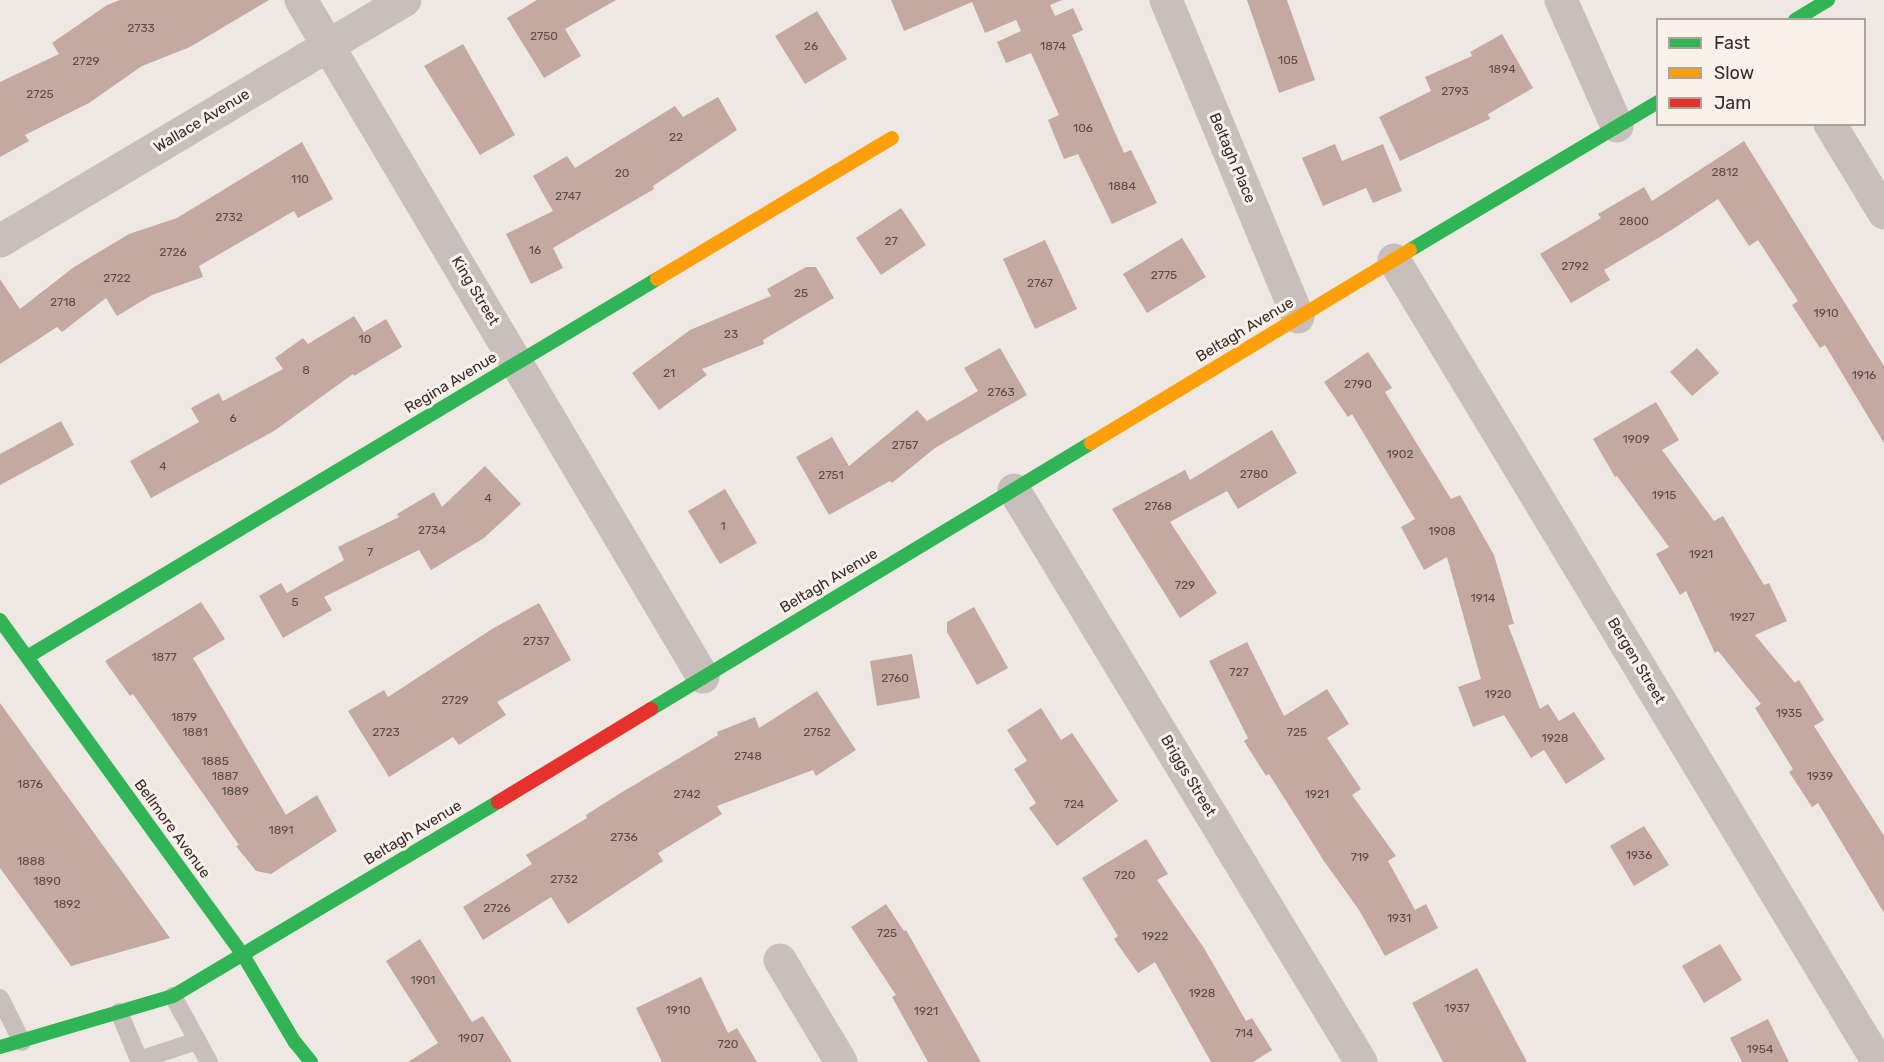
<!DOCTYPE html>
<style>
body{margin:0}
#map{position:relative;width:1884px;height:1062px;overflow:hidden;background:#eee8e2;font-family:Rubik,sans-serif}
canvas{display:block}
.legend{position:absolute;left:1656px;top:18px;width:210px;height:108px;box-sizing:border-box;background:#fbf1e9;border:2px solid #ada29c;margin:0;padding:8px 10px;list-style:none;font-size:18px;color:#392c28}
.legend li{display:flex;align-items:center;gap:12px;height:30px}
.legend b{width:30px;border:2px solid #ada29c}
</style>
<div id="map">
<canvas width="1884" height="1062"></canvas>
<ul class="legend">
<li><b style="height:8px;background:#30b455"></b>Fast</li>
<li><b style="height:8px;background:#ff9f0a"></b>Slow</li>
<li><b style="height:8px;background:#e5322d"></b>Jam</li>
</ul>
</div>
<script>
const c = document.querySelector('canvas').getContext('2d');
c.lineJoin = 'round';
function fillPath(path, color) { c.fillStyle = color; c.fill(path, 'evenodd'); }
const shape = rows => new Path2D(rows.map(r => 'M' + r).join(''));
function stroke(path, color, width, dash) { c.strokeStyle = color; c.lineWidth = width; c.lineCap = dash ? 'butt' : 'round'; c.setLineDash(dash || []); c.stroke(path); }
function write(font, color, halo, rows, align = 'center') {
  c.font = font + ' Rubik,sans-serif'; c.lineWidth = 6; c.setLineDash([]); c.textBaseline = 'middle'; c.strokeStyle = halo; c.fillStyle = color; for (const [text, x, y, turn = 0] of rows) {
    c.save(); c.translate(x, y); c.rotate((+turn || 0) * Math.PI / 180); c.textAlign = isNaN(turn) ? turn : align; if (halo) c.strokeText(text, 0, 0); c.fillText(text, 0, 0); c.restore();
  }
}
const building = shape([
 [120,0,269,0,190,47,142,66,89,103,25,135,29,141,0,157,0,82,59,54,52,43,107,5],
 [537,0,616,0,565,29,581,56,544,78,507,18],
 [891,0,1062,0,1050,5,1055,16,1073,8,1083,30,1072,35,1124,153,1131,150,1157,203,1112,224,1078,154,1064,159,1048,120,1059,115,1031,53,1006,63,997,42,1021,31,1016,20,985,33,972,2,904,31],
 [1247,0,1287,0,1315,80,1279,93],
 [817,11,847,59,805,84,775,36],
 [1502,34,1533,88,1488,114,1490,119,1400,161,1379,117,1431,91,1425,77,1472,56,1470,52],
 [463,44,515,135,480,155,424,66],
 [718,97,737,130,653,186,654,189,553,248,563,268,531,284,506,234,553,211,533,176,567,156,575,168,675,106,683,117],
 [1744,141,1884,366,1884,443,1825,345,1820,348,1792,305,1798,301,1758,240,1749,246,1718,199,1670,231,1604,270,1610,280,1571,303,1540,254,1601,218,1598,214,1644,187,1652,201],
 [302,142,333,199,298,218,294,211,199,266,203,277,152,295,117,316,106,298,62,332,57,327,0,364,0,279,20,309,74,267,129,234,177,218],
 [1335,144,1342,161,1383,144,1402,191,1373,203,1366,188,1323,206,1302,158],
 [901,208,926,245,881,275,856,238],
 [1182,238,1206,277,1147,313,1123,274],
 [1045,240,1077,309,1035,329,1003,259],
 [806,267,816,267,834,298,763,340,764,344,702,369,707,375,659,410,632,373,690,330,771,296,767,289],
 [354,316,364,332,386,319,402,347,354,376,353,374,274,431,151,498,130,461,199,422,191,408,219,393,223,401,283,369,275,358,303,338,308,344],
 [1000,348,1027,395,935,448,892,483,890,481,829,515,796,457,832,437,849,466,917,410,927,421,978,391,964,368],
 [1697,348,1719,373,1692,396,1670,372],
 [1368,352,1392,388,1385,392,1451,499,1460,495,1494,555,1514,624,1508,625,1540,709,1548,704,1559,721,1574,712,1605,759,1566,784,1544,750,1531,758,1504,715,1473,727,1458,687,1481,679,1447,557,1424,570,1401,527,1415,519,1352,414,1348,417,1324,382],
 [1656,402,1679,440,1662,450,1714,521,1723,516,1764,585,1769,583,1787,621,1755,635,1795,683,1799,680,1824,720,1814,726,1884,836,1884,913,1818,803,1812,807,1789,772,1793,769,1755,708,1761,704,1718,651,1715,653,1686,591,1680,595,1656,554,1669,547,1617,476,1615,477,1593,439],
 [61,421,74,445,0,485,0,454],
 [1272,430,1297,473,1238,509,1227,491,1170,522,1217,593,1180,618,1112,509,1185,470,1190,480],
 [485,466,521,504,484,538,431,570,419,550,324,597,332,610,283,638,259,596,281,583,287,593,344,560,338,547,399,517,397,514,434,492,442,507],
 [725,489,757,543,720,564,688,511],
 [201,602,225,639,193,658,286,815,317,795,337,831,271,874,256,871,236,846,239,845,133,694,130,696,105,661],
 [539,603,571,660,497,702,506,715,459,745,453,737,389,777,348,711,384,690,388,697,492,629],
 [974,607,1008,668,977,685,947,632,947,622],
 [1247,642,1284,716,1327,689,1349,724,1327,738,1361,789,1352,795,1396,856,1388,861,1415,910,1426,904,1438,928,1385,956,1359,910,1324,861,1269,774,1266,776,1244,741,1248,738,1209,661],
 [912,654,920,698,877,706,870,661],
 [817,691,856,750,816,776,813,770,717,806,722,814,658,853,663,861,568,924,551,897,483,940,463,907,532,864,526,855,587,818,586,815,619,794,718,735,717,732,755,717,759,728],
 [0,703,170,938,71,966,0,868],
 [1041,708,1061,740,1072,733,1118,801,1057,846,1029,808,1036,803,1014,769,1027,761,1007,730],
 [1644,826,1669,865,1634,886,1610,846],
 [1146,839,1168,874,1157,880,1204,948,1246,1021,1252,1018,1272,1050,1253,1062,1211,1062,1155,962,1138,973,1114,939,1118,936,1082,878],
 [886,904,904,931,906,930,981,1062,928,1062,892,997,896,995,851,927],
 [420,939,472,1022,483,1016,512,1062,408,1062,438,1043,386,961],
 [1720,944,1742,980,1704,1003,1682,966],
 [1477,968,1527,1062,1443,1062,1412,1003],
 [701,977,728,1033,737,1028,757,1062,662,1062,636,1008],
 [1768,1019,1789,1062,1742,1062,1730,1038]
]);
const lane = shape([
 [173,996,209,1062],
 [0,998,22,1042],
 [119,1012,139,1060,197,1041]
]);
const street = shape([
 [301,0,703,677],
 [1166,0,1298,317],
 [1561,0,1617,126],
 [1830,124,1884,213],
 [0,241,405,0],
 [1394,260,1878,1062],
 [1014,490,1361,1062],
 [780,960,841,1062]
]);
const fast = shape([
 [1795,20,1828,0],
 [1410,250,1658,102],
 [0,620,243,955,294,1041,311,1062],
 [27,657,657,279],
 [651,709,1091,443],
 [0,1047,173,996,498,802]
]);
const slow = shape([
 [657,279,892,138],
 [1091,443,1410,250]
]);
const jam = shape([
 [498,802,651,709]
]);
const numberNames = [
 ["2733",141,29],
 ["2750",544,37],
 ["26",811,47],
 ["1874",1053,47],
 ["105",1288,61],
 ["2729",86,62],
 ["1894",1502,70],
 ["2793",1455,92],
 ["2725",40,95],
 ["106",1083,129],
 ["22",676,138],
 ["2812",1725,173],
 ["20",622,174],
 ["110",300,180],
 ["1884",1122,187],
 ["2747",568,197],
 ["2732",229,218],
 ["2800",1634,222],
 ["27",891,242],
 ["16",535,251],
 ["2726",173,253],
 ["2792",1575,267],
 ["2775",1164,276],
 ["2722",117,279],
 ["2767",1040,284],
 ["25",801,294],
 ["2718",63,303],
 ["1910",1826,314],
 ["23",731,335],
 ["10",365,340],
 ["8",306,371],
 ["21",669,374],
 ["1916",1864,376],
 ["2790",1358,385],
 ["2763",1001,393],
 ["6",233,419],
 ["1909",1636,440],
 ["2757",905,446],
 ["1902",1400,455],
 ["4",163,467],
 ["2780",1254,475],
 ["2751",831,476],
 ["1915",1664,496],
 ["4",488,499],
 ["2768",1158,507],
 ["1",723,527],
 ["2734",432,531],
 ["1908",1442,532],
 ["7",370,553],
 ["1921",1701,555],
 ["729",1185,586],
 ["1914",1483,599],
 ["5",295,603],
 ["1927",1742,618],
 ["2737",536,642],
 ["1877",164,658],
 ["727",1239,673],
 ["2760",895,679],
 ["1920",1498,695],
 ["2729",455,701],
 ["1935",1789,714],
 ["1879",184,718],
 ["1881",195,733],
 ["2723",386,733],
 ["2752",817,733],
 ["725",1297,733],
 ["1928",1555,739],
 ["2748",748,757],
 ["1885",215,762],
 ["1887",225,777],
 ["1939",1820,777],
 ["1876",30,785],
 ["1889",235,792],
 ["2742",687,795],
 ["1921",1317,795],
 ["724",1074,805],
 ["1891",281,831],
 ["2736",624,838],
 ["1936",1639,856],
 ["719",1360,858],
 ["1888",31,862],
 ["720",1125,876],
 ["2732",564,880],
 ["1890",47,882],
 ["1892",67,905],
 ["2726",497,909],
 ["1931",1399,919],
 ["725",887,934],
 ["1922",1155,937],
 ["1901",423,981],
 ["1928",1202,994],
 ["1937",1457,1009],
 ["1910",678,1011],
 ["1921",926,1012],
 ["714",1244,1034],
 ["1907",471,1039],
 ["720",728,1045],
 ["1954",1760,1050]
];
const streetNames = [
 ["Wallace Avenue",202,121,-31],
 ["Beltagh Place",1232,158,67],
 ["King Street",475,291,59],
 ["Beltagh Avenue",1245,330,-31],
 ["Regina Avenue",451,383,-31],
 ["Beltagh Avenue",829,581,-31],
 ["Bergen Street",1636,661,59],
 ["Briggs Street",1188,776,59],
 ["Bellmore Avenue",172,829,54],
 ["Beltagh Avenue",413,833,-31]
];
fillPath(building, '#c3a9a2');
stroke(lane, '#c8bfba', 18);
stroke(street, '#c8bfba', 33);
stroke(fast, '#30b455', 14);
stroke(slow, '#ff9f0a', 14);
stroke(jam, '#e5322d', 14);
write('12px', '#5c4b46', null, numberNames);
write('15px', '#392c28', '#fbf1e9', streetNames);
</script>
